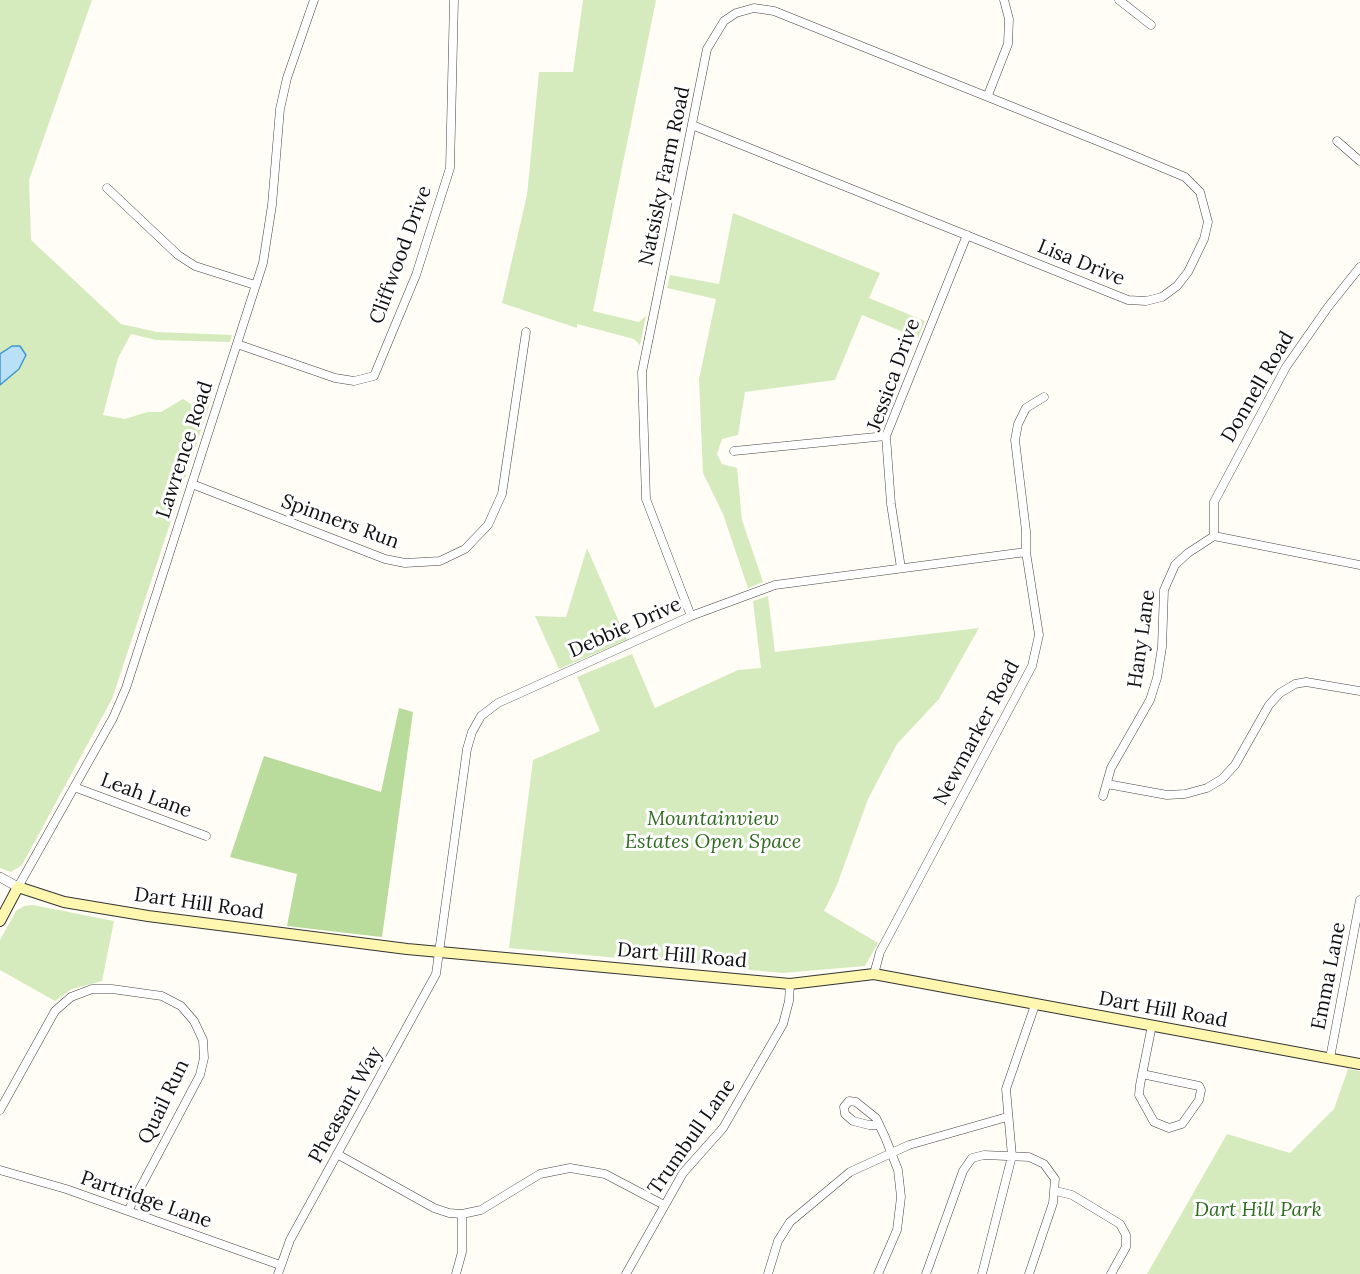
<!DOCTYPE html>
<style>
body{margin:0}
canvas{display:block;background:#fffdf5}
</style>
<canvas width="1360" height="1274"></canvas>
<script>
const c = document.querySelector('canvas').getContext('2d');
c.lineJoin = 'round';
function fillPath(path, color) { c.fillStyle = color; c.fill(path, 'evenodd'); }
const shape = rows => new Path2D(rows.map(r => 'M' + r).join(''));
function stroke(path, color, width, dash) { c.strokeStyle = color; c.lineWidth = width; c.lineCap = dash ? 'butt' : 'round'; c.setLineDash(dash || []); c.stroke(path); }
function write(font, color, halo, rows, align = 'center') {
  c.font = font + ' Lora,serif'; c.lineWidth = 6; c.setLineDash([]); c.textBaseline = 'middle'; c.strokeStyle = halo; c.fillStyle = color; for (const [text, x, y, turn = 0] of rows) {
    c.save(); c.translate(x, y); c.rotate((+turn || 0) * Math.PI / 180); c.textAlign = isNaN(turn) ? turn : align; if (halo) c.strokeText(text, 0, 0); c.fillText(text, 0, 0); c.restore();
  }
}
const green = shape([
 [0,0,92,0,29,180,31,240,121,324,157,332,232,335,230,342,156,340,131,334,118,358,103,415,125,419,147,412,161,412,183,399,197,408,208,396,212,397,112,699,22,865,11,872,0,868],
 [583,0,656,0,593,311,639,322,646,316,640,345,634,339,577,324,577,328,502,303,527,195,539,72,573,72],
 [733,213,880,273,869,298,925,321,918,338,862,315,835,380,745,392,738,435,722,439,717,454,722,464,737,468,742,520,763,582,748,588,723,514,703,473,699,379,716,299,667,288,670,275,719,284],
 [587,548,627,640,559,669,535,616,566,617],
 [768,596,775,652,979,628,939,699,897,744,868,799,837,885,824,911,878,943,865,966,783,973,509,948,533,760,600,731,577,677,632,654,655,708,738,670,761,668,753,601],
 [33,905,114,921,102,981,72,989,55,1001,0,970,0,940,16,911,24,906],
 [1348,1069,1360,1071,1360,1274,1147,1274,1227,1134,1290,1153,1334,1109]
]);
const forest = shape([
 [399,708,413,712,382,937,287,926,297,874,230,857,264,756,381,792]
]);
const water = shape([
 [12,346,20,346,26,355,19,369,0,385,0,354,12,346]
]);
const minor = shape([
 [1119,0,1151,25],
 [988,95,1008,44,1009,19,1004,0],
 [1337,141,1360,161],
 [107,188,178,255,195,266,255,285],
 [237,344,335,378,354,381,374,376,416,275,450,168,454,0],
 [734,451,886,436],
 [192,484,385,559,405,563,440,561,465,549,488,525,502,494,526,332],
 [1214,536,1214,502,1286,367,1328,307,1360,267],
 [901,568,891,504,886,436,967,235],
 [691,616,646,499,642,372,671,229,707,49,724,21,736,13,754,8,774,11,1120,150,1185,177,1200,192,1208,222,1204,239,1188,272,1177,286,1162,297,1146,301,1128,300,692,125],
 [1107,784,1167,795,1185,794,1207,788,1222,779,1235,765,1269,705,1280,693,1295,684,1306,682,1360,691],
 [74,787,206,836],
 [1103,796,1111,768,1150,700,1157,678,1162,647,1164,590,1175,565,1188,553,1214,536,1360,565],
 [18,887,113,718,126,688,263,263,272,205,280,109,287,78,314,0],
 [874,974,880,952,1032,666,1039,635,1026,552,1026,531,1015,440,1018,424,1026,408,1044,397],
 [1330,1058,1360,900],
 [1142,1074,1199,1086,1201,1090,1199,1100,1182,1124,1169,1128,1154,1122,1139,1095,1140,1085,1152,1025],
 [0,1110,55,1011,71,997,92,989,112,989,162,996,181,1006,194,1021,203,1040,204,1058,200,1075,128,1211],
 [337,1154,434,1208,449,1213,462,1214,481,1210,540,1174,570,1168,605,1174,664,1205],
 [0,1170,66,1189,280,1265],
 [1056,1191,1072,1195,1120,1224,1126,1235,1126,1247,1111,1274],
 [278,1274,290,1240,436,974,467,749,472,732,481,716,498,703,691,616,775,585,1026,552],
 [456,1274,462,1252,462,1214],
 [626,1274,683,1173,723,1128,783,1024,789,1001,790,984],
 [768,1274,778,1241,790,1222,850,1172,909,1145,1007,1117],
 [878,1274,897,1230,901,1197,898,1170,885,1137,876,1118,856,1102,849,1101,844,1107,845,1114,853,1121,869,1125,879,1125],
 [926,1274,963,1171,972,1158,984,1155,1029,1157,1044,1164,1055,1179,1053,1203,1029,1274],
 [982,1274,1012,1156,1006,1089,1035,1005]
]);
const tertiary = shape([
 [0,877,18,887]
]);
const secondary = shape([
 [0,921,18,887,64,902,148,916,407,949,790,984,874,974,1360,1064]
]);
const streetNames = [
 ["Natsisky Farm Road",665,176,-78],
 ["Cliffwood Drive",401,255,-70],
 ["Lisa Drive",1081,263,22],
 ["Jessica Drive",894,375,-70],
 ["Donnell Road",1258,387,-60],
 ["Lawrence Road",185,450,-72],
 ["Spinners Run",340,522,20],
 ["Debbie Drive",625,628,-24],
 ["Hany Lane",1142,639,-82],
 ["Newmarker Road",977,733,-62],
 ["Leah Lane",146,796,20],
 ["Dart Hill Road",199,904,8],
 ["Dart Hill Road",682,956,5],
 ["Emma Lane",1329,976,-79],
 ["Dart Hill Road",1163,1010,10],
 ["Quail Run",164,1102,-64],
 ["Pheasant Way",346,1105,-61],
 ["Trumbull Lane",692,1137,-55],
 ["Partridge Lane",146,1200,19]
];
const parkNames = [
 ["Mountainview",713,819],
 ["Estates Open Space",713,842],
 ["Dart Hill Park",1258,1210]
];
fillPath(green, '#d5ebbd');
fillPath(forest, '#b9dc9c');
fillPath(water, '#b9e0f7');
stroke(water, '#3f96cf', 1.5);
stroke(minor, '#444', 9);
stroke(tertiary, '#444', 10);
stroke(secondary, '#333', 12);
stroke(minor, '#fff', 8);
stroke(tertiary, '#fff', 9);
stroke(secondary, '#fff6b0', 10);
write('20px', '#111', '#fff', streetNames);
write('italic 20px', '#2f6b1f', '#fff', parkNames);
</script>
